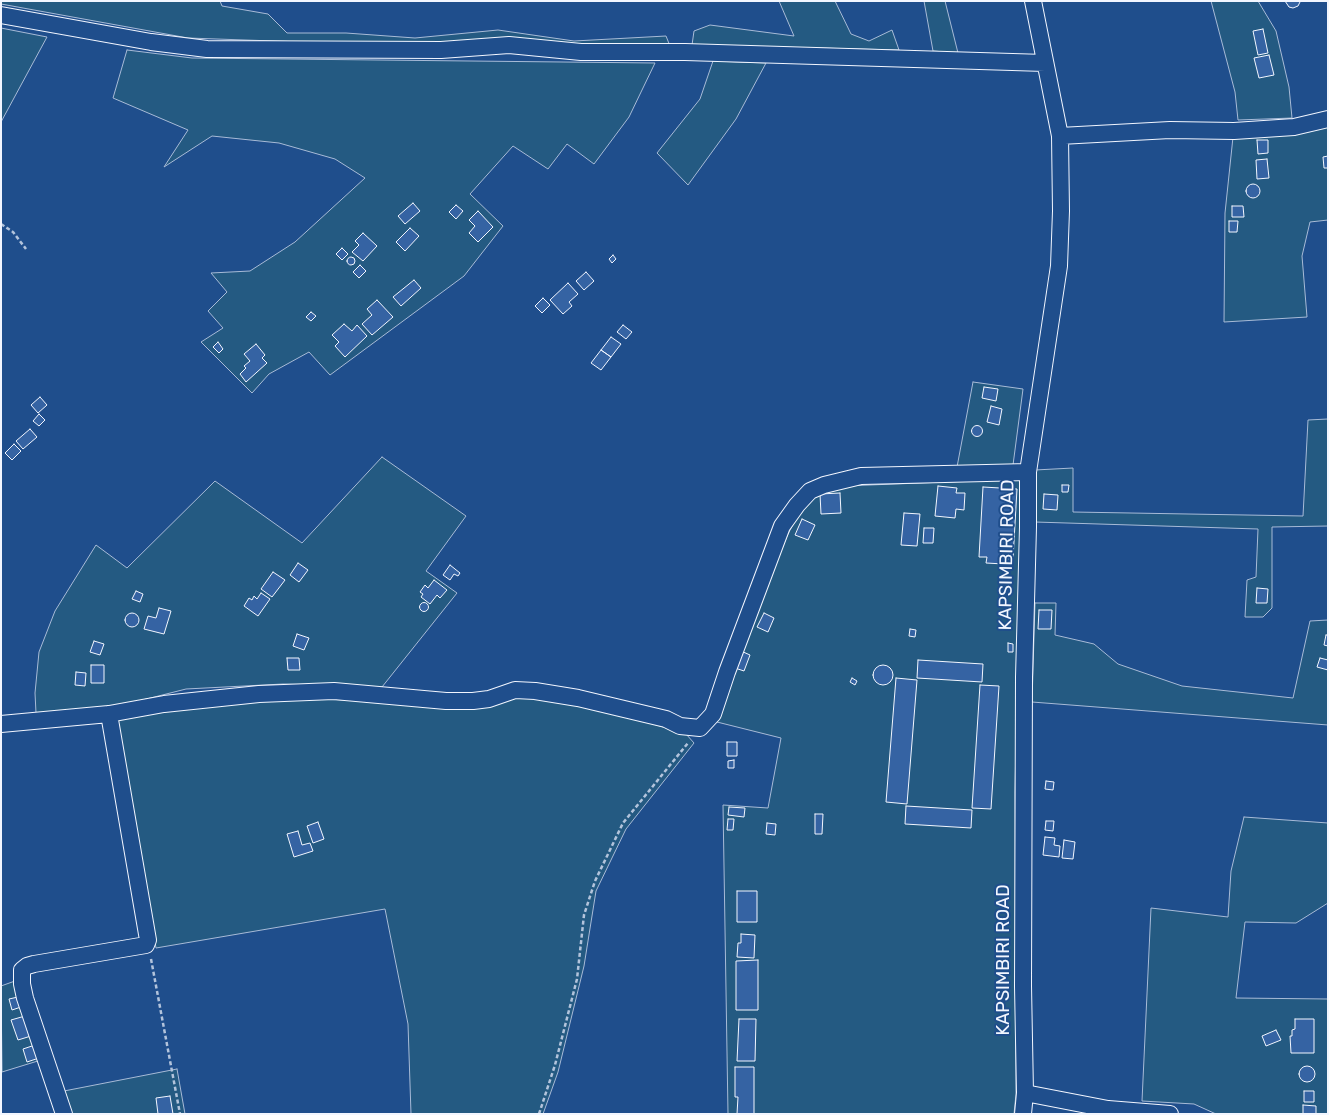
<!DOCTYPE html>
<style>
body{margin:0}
#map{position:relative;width:1329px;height:1115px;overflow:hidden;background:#1f4e8c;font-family:Rubik,sans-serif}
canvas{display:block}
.frame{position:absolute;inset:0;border:2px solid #f2f6ff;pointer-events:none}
</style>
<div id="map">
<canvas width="1329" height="1115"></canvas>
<div class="frame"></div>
</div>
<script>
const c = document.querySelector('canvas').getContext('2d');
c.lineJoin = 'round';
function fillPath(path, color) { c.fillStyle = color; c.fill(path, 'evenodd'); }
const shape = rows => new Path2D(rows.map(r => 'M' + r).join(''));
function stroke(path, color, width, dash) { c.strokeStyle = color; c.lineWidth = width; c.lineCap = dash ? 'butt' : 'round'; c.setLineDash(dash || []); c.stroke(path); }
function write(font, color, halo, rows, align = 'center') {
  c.font = font + ' Rubik,sans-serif'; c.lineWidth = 4; c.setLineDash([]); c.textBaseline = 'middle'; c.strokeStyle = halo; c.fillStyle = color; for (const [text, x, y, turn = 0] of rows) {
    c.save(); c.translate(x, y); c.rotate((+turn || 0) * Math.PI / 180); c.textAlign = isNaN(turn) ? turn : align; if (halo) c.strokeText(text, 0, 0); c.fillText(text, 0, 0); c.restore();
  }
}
const green = shape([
 [1,1,220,1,222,6,268,14,287,33,346,33,415,38,498,30,574,41,666,36,670,46,446,47,188,38,1,4,1,1],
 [779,1,835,1,851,34,869,41,892,30,899,50,692,45,694,31,710,25,794,36,779,1],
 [924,1,945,1,958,53,933,51,924,1],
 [1211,1,1258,1,1276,31,1289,87,1292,118,1238,120,1235,92,1211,1],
 [1,28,47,37,1,122,1,28],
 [127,50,192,58,655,63,629,117,594,164,567,144,548,169,513,146,470,194,503,226,464,276,330,375,309,352,269,374,252,393,201,342,223,328,208,311,227,292,211,273,250,271,295,242,365,178,335,159,279,143,212,136,164,167,188,130,113,98,127,50],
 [713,61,766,63,736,119,688,185,657,153,700,99,713,61],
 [1328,125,1328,220,1310,222,1302,256,1307,317,1224,322,1225,213,1233,137,1328,125],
 [973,382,1023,389,1013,465,957,467,973,382],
 [1328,419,1328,526,1272,527,1272,608,1263,617,1245,617,1247,580,1256,577,1258,529,1035,522,1035,470,1073,468,1073,512,1303,516,1308,420,1328,419],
 [382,457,466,516,426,571,457,593,382,687,283,684,186,689,115,707,36,713,35,693,39,652,55,611,96,545,127,568,215,481,302,543,382,457],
 [1021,479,1015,792,1016,1094,1014,1114,728,1114,723,805,768,808,781,738,717,722,741,645,788,534,804,504,820,491,844,486,1021,479],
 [1035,603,1056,603,1055,635,1094,644,1118,664,1182,686,1293,698,1310,621,1328,620,1328,725,1032,702,1035,603],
 [518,695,604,709,686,734,694,743,626,829,596,891,584,966,558,1072,543,1114,411,1114,408,1024,385,909,156,948,117,719,169,708,298,698,483,706,518,695],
 [1244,817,1328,823,1328,903,1296,923,1245,922,1236,998,1328,999,1328,1114,1216,1114,1194,1104,1142,1101,1151,908,1228,917,1231,871,1244,817],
 [15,981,41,1060,2,1072,1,986,15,981],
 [177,1069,185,1114,71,1114,64,1091,177,1069]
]);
const building = shape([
 [1285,1,1300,1,1300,2,1298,6,1293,8,1289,7,1285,1],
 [1263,29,1268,53,1258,55,1253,31,1263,29],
 [1269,55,1274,75,1259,78,1254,58,1269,55],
 [1257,140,1268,140,1268,153,1258,154,1257,140],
 [1328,156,1328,168,1324,168,1323,157,1328,156],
 [1267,159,1269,178,1257,179,1256,160,1267,159],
 '1246 191a7 7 0 1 1 14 0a7 7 0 1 1-14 0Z',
 [413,203,420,211,405,224,398,216,413,203],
 [456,205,463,211,456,219,449,212,456,205],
 [1232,206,1243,206,1244,217,1232,217,1232,206],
 [478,211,493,227,478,242,469,233,475,226,469,220,478,211],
 [1229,221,1238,221,1237,232,1229,232,1229,221],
 [410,228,419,236,405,251,396,242,410,228],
 [363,233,377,246,363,261,352,252,359,245,355,241,363,233],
 [342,248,348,254,342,260,336,254,342,248],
 [613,255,616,259,612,263,609,259,613,255],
 '347 261a4 4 0 1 1 8 0a4 4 0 1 1-8 0Z',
 [360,265,366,271,359,278,353,272,360,265],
 [586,272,594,281,584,290,576,281,586,272],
 [414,280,421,288,401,306,393,297,414,280],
 [568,283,578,294,569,302,572,306,563,314,550,300,568,283],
 [543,298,550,305,542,313,535,306,543,298],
 [377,300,393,317,372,335,362,324,372,315,367,309,377,300],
 [311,312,316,316,311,321,306,317,311,312],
 [344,324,352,331,357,325,367,336,345,357,335,346,339,342,332,335,344,324],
 [623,325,632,332,626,339,617,332,623,325],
 [611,337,621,344,611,357,601,350,611,337],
 [218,342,223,349,219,353,213,347,218,342],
 [256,344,265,355,262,358,267,363,246,382,240,374,246,368,244,366,250,361,244,354,256,344],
 [601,350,611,357,601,370,591,363,601,350],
 [984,387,998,389,996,401,982,398,984,387],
 [40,397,47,405,38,413,31,405,40,397],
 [991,406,1002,409,999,425,987,422,991,406],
 [39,414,45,420,39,426,33,421,39,414],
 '971.5 431a5.5 5.5 0 1 1 11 0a5.5 5.5 0 1 1-11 0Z',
 [30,429,37,437,23,449,16,441,30,429],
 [14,444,21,451,12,460,5,453,14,444],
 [1062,485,1069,485,1068,492,1062,492,1062,485],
 [938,486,957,488,956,493,965,493,964,510,956,509,955,518,935,516,938,486],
 [983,487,1017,489,1013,559,1004,559,1004,564,986,563,987,557,979,557,983,487],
 [840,493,841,513,821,514,820,494,840,493],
 [1044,494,1058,495,1057,510,1043,509,1044,494],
 [904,513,920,514,917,546,901,545,904,513],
 [802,519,815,525,808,540,795,535,802,519],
 [924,528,934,528,933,543,923,543,924,528],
 [298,563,308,570,299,582,290,575,298,563],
 [450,565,460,573,458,576,454,574,450,580,443,575,450,565],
 [273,572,285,580,272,597,261,589,273,572],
 [434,580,447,590,440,598,437,595,430,604,421,597,423,594,420,592,425,585,428,588,434,580],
 [1257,588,1268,589,1267,603,1256,603,1257,588],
 [136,591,143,594,140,602,132,599,136,591],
 [261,593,270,599,258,616,244,606,249,598,252,600,254,596,257,599,261,593],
 '419.5 607a4.5 4.5 0 1 1 9 0a4.5 4.5 0 1 1-9 0Z',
 [159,608,171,611,164,634,144,629,148,616,156,618,159,608],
 [1039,610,1052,610,1051,629,1038,629,1039,610],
 [764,613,774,618,768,632,757,627,764,613],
 '125 620a7 7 0 1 1 14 0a7 7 0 1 1-14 0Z',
 [910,629,916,630,915,637,909,636,910,629],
 [297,634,309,638,304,650,293,646,297,634],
 [1326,635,1328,635,1328,646,1324,645,1326,635],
 [94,641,104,644,100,655,90,652,94,641],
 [1008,643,1013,644,1013,652,1008,652,1008,643],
 [741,651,750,655,744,671,735,668,741,651],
 [287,658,299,658,300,670,288,670,287,658],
 [1320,658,1328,660,1328,670,1317,667,1320,658],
 [918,660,983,664,982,682,917,678,918,660],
 [91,665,104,665,104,683,91,683,91,665],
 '873 675a10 10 0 1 1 20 0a10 10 0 1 1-20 0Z',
 [76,672,86,673,85,686,75,685,76,672],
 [852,678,857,681,855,685,850,682,852,678],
 [896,678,917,680,907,804,886,802,896,678],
 [980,685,999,686,991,809,972,808,980,685],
 [727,742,737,742,737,756,727,756,727,742],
 [734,760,734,768,728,768,728,761,734,760],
 [1046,781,1054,782,1053,790,1045,789,1046,781],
 [906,806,972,810,971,828,905,824,906,806],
 [729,807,745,808,744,817,728,815,729,807],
 [815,814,823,814,822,834,815,834,815,814],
 [728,819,734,819,733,830,727,830,728,819],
 [1046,821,1054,821,1053,831,1045,830,1046,821],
 [318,822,324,839,313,843,307,826,318,822],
 [767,823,776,824,775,835,766,834,767,823],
 [298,831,302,845,310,843,313,851,294,857,287,834,298,831],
 [1045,837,1055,838,1054,845,1060,846,1059,857,1043,855,1045,837],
 [1064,840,1075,842,1073,859,1062,858,1064,840],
 [737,891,757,891,757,922,737,922,737,891],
 [741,934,755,935,754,958,737,957,738,943,741,943,741,934],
 [758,960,758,1010,736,1010,736,961,758,960],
 [18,997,21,1007,12,1010,9,999,18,997],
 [25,1016,31,1036,18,1040,11,1020,25,1016],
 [739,1019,756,1019,755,1061,737,1061,739,1019],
 [1295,1019,1314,1019,1314,1053,1291,1053,1290,1036,1292,1036,1292,1030,1295,1029,1295,1019],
 [1276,1030,1281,1040,1266,1046,1262,1036,1276,1030],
 [35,1045,39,1058,27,1062,23,1049,35,1045],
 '1299 1074a8 8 0 1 1 16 0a8 8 0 1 1-16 0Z',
 [735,1067,754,1067,754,1114,737,1114,738,1097,735,1097,735,1067],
 [1304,1091,1314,1091,1314,1102,1304,1102,1304,1091],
 [170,1096,173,1114,158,1114,156,1098,170,1096],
 [1303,1105,1316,1106,1316,1114,1303,1114,1303,1105]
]);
const path = shape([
 [1,224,13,232,26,249],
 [151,959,180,1114],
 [539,1114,555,1065,577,979,584,915,595,881,623,823,688,743]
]);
const minor = shape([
 [1,15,151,42,207,49,441,50,509,45,581,52,685,52,1045,63],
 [1060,136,1170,130,1234,131,1294,127,1328,119],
 [1,724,109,714,164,704,259,694,334,691,446,701,473,701,489,699,515,690,535,691,578,698,666,719,680,726,700,728,713,714,727,672,782,526,797,505,810,491,824,485,861,476,1028,472],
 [1025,1093,1108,1109,1170,1114],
 [64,1114,25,998,22,984,22,970,27,966,34,964,146,945,148,940,109,714],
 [1023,1114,1025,1093,1023,986,1024,677,1028,527,1028,472,1059,266,1061,211,1060,136,1033,1]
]);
const streetNames = [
 ["KAPSIMBIRI ROAD",1007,555,-89],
 ["KAPSIMBIRI ROAD",1004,960,-90]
];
fillPath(green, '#245a82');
stroke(green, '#a8bbd7', 1);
fillPath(building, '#3563a3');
stroke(building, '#f2f6ff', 1);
stroke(minor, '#f2f6ff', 18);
stroke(path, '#b3c4dc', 2.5, [4, 2.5]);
stroke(minor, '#1f4e8c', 16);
write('18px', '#f2f6ff', '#1f4e8c', streetNames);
</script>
